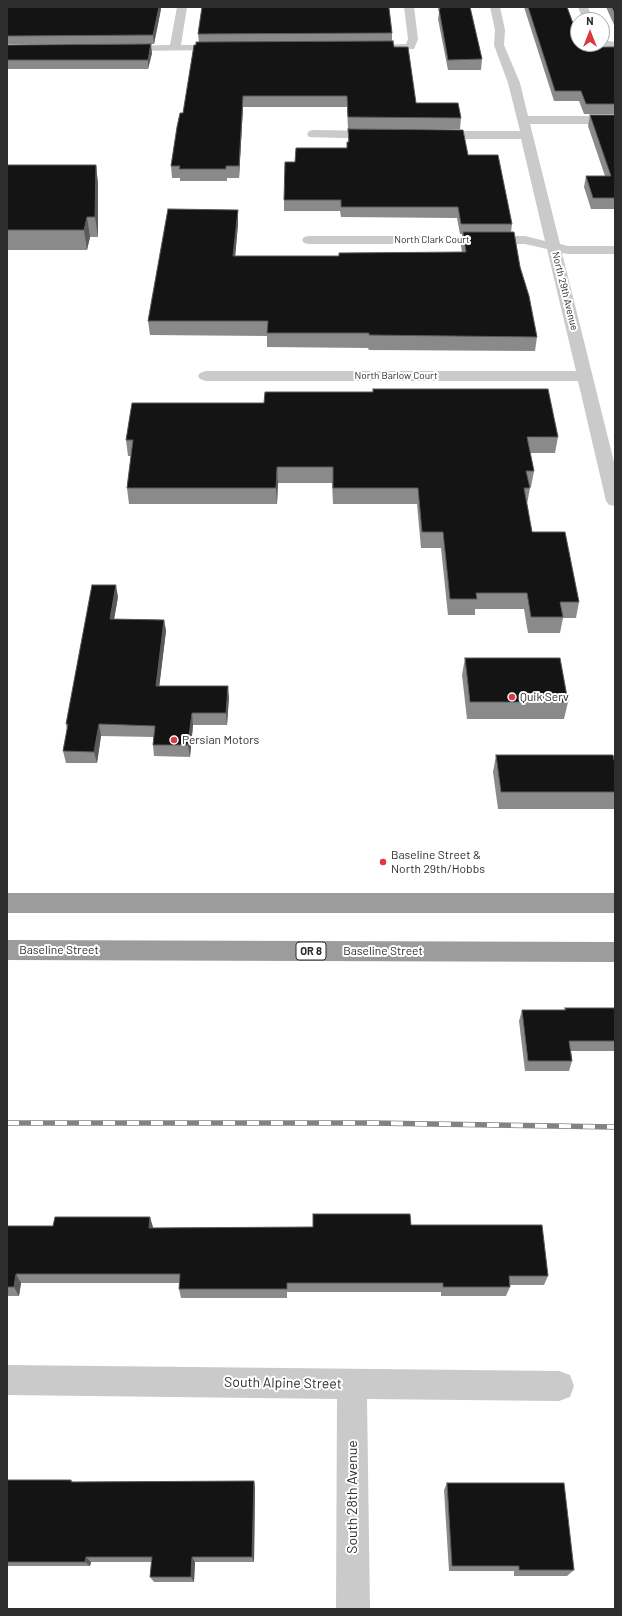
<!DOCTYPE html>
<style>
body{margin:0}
#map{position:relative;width:622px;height:1616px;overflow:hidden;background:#fff;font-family:Barlow,sans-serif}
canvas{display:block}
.frame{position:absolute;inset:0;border:8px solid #2d2d2d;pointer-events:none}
.north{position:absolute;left:570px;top:12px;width:40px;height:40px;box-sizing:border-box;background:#fff;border:1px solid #ababab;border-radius:50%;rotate:0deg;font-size:11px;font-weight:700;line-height:16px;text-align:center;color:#2d2d2d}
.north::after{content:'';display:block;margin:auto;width:14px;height:18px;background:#da3941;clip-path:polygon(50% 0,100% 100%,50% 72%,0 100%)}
</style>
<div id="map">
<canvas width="622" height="1616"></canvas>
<div class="frame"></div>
<div class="north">N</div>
</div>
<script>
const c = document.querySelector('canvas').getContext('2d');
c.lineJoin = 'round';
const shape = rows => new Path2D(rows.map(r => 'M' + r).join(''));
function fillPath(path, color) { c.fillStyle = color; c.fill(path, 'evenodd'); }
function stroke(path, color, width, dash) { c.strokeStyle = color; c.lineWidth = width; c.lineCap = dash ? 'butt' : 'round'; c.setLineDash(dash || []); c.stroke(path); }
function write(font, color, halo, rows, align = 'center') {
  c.font = font + ' Barlow,sans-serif'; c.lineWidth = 4; c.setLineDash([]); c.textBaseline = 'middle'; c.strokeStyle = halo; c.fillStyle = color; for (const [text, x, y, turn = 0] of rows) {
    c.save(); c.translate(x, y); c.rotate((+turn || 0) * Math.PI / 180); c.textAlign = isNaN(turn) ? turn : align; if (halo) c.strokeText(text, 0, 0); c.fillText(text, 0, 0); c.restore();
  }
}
const minor = shape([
 [177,7,187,7,181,45,224,45,229,48,228,50,118,51,117,49,118,47,122,46,170,45,177,7],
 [404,7,414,7,418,39,414,49,362,50,361,48,366,45,406,44,408,39,404,7],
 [490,7,500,7,505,30,504,45,520,83,528,116,615,116,615,124,530,124,560,244,568,246,615,246,615,254,568,254,562,253,615,466,615,506,609,505,606,501,578,381,206,381,200,379,198,376,200,373,206,371,576,371,547,249,525,244,309,244,304,243,302,240,304,237,309,236,525,236,545,241,521,139,434,139,430,138,428,135,430,132,434,131,520,131,508,83,494,45,495,30,490,7],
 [578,7,588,7,593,20,583,20,578,7],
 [602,40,615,42,615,48,598,45,597,44,602,44,602,40],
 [313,130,377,131,381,132,383,135,381,138,377,139,309,137,307,134,309,131,313,130],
 [7,1365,559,1371,570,1375,574,1386,570,1397,559,1401,367,1399,370,1609,336,1609,337,1399,7,1395,7,1365]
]);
const trunk = shape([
 [7,893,615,893,615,913,7,913,7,893],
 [7,940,615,942,615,962,7,960,7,940]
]);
const rail = shape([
 [7,1123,372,1123,615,1127]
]);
const wall = shape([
 [7,7,161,7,161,9,154,44,7,44],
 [438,7,470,7,482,59,481,70,448,70,438,19,439,13],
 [524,7,567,7,582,47,615,47,615,114,584,114,579,101,554,101],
 [606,7,615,7,615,27],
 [392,33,392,41,416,103,461,118,460,129,348,129,347,107,243,107,239,178,227,178,227,181,180,181,180,178,172,178,171,166,183,113,196,45,199,42,198,34],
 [7,45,152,53,148,69,7,69],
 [590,115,615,115,615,209,591,209,584,187,586,176,605,176,588,126],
 [348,129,468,155,512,224,511,232,520,267,537,337,535,351,369,350,368,348,267,347,267,336,150,335,148,321,238,210,238,224,235,256,338,256,462,252,461,246,462,234,460,234,457,218,341,217,340,211,284,211,284,200,295,162,347,148,347,142,348,142],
 [7,165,96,165,98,184,98,237,90,237,87,250,8,250,7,253],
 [558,437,555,453,530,453,534,471,531,487,530,487,530,488,527,504,532,532,579,602,576,618,563,618,560,633,528,633,524,609,475,609,475,615,448,615,441,548,421,548,417,504,333,504,332,483,278,483,277,504,129,504,127,488,131,456,128,456,126,440],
 [118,597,114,619,164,620,166,631,159,686,229,697,227,725,193,725,190,757,154,756,153,745,154,737,101,736,97,763,66,763,63,751,67,730,66,724],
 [465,658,568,702,564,719,467,719,462,675],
 [496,755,615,764,615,809,498,809,493,772],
 [565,1008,615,1010,615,1051,571,1051,572,1061,569,1071,525,1071,519,1021,522,1010,564,1010],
 [411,1225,548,1276,544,1285,509,1285,510,1287,506,1296,441,1296,441,1292,287,1292,287,1298,181,1298,179,1289,179,1283,21,1283,19,1296,7,1296,7,1226,153,1227,153,1228,313,1227],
 [7,1480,71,1480,73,1482,254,1481,255,1488,254,1562,195,1562,194,1582,154,1582,150,1577,151,1562,91,1562,90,1566,7,1566],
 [447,1483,574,1570,567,1576,514,1576,514,1571,449,1571,444,1490]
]);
const shadedWall = shape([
 [159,7,161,7,161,9,154,44,153,35],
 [151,44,152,53,148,69,148,60],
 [243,96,243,107,239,178,239,166],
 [96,165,98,184,98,237,95,217],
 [238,210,238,224,234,270,233,256],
 [87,217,90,237,87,250,84,230],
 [7,243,8,250,7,253],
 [277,467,278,483,277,504,276,488],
 [116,585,118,597,112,631,110,619],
 [164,620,166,631,158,697,156,686],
 [228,686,229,697,227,725,226,713],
 [192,713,193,725,190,757,188,745],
 [99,724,101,736,97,763,94,752],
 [150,1217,153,1227,152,1238,149,1228],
 [16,1274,21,1283,19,1296,14,1287],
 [254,1481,255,1488,254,1562,252,1557],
 [86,1557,91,1562,90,1566,85,1562],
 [192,1557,195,1562,194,1582,191,1577]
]);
const building = shape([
 [7,7,159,7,153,35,7,36,7,7],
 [202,7,388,7,388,8,389,8,392,33,198,34,202,7],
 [440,7,470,7,482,59,448,60,439,9,440,9,440,7],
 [528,7,567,7,578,37,578,44,581,44,582,47,615,47,615,104,586,104,581,91,555,91,528,7],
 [612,7,615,7,615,14,612,7],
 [393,41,394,47,408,47,416,103,458,103,461,118,348,117,347,96,243,96,239,166,226,166,226,169,179,169,180,166,171,166,177,127,180,113,183,113,194,45,196,45,196,42,393,41],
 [151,44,148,60,7,60,7,45,151,44],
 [590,115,615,115,615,198,593,198,586,176,611,176,590,115],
 [348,129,463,130,468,155,498,155,512,224,461,224,458,207,341,207,341,200,284,200,285,162,295,162,296,148,347,148,347,142,349,142,348,129],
 [7,165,96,165,95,217,87,217,84,230,7,230,7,165],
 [168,209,238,210,233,256,339,256,339,253,466,252,463,232,514,232,520,267,529,296,537,337,369,335,369,333,267,333,268,321,148,321,168,209],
 [373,389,548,389,558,437,527,437,534,471,526,471,530,488,524,488,532,532,565,532,579,602,560,602,563,617,531,617,527,593,476,593,477,599,450,599,443,532,422,532,418,488,333,488,333,467,277,467,276,488,127,488,133,440,126,440,132,403,264,403,265,392,373,392,373,389],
 [92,585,116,585,110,619,164,620,156,686,228,686,226,713,192,713,188,745,153,745,155,726,99,724,94,752,63,751,68,724,66,724,92,585],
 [465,658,560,658,568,702,470,702,465,658],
 [496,755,613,755,615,764,615,792,501,792,496,755],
 [565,1008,614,1008,615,1010,615,1041,569,1041,572,1061,528,1061,522,1010,566,1010,565,1008],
 [313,1214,410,1214,411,1225,542,1225,548,1276,509,1276,510,1287,443,1287,443,1283,287,1283,287,1289,179,1289,180,1274,16,1274,14,1287,7,1287,7,1226,53,1226,55,1217,150,1217,149,1228,313,1227,313,1214],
 [7,1480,71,1480,71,1482,254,1481,252,1557,192,1557,191,1577,150,1577,152,1557,86,1557,85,1562,7,1562,7,1480],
 [447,1483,564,1483,574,1570,519,1570,519,1566,452,1566,447,1483]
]);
const markers = [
 [512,697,4,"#da3941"],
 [174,740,4,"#da3941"],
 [383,862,4,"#da3941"]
];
const farStreetnames = [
 ["North Clark Court",432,240],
 ["North 29th Avenue",565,291,76],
 ["North Barlow Court",396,376]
];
const shields = [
 [311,951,30]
];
const shieldNames = [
 ["OR 8",311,951]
];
const poiNames = [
 ["Quik Serv",520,697],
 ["Persian Motors",182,740],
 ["Baseline Street &",391,855],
 ["North 29th/Hobbs",391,869]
];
const streetNames = [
 ["Baseline Street",59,950],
 ["Baseline Street",383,951]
];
const nearStreetnames = [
 ["South Alpine Street",283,1383,1],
 ["South 28th Avenue",352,1497,-90]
];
fillPath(minor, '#cacaca');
fillPath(trunk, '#9c9c9c');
stroke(rail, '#828282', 5.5);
stroke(rail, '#fff', 4, [12]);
fillPath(wall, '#8a8a8a');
fillPath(shadedWall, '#5a5a5a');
fillPath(building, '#141414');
stroke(building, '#5a5a5a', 1);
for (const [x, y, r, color] of markers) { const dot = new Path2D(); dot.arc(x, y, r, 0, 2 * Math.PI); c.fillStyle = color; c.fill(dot); stroke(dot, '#fff', 1.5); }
write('10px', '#2d2d2d', '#fff', farStreetnames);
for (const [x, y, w] of shields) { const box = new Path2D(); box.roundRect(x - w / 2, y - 9, w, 18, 3); c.fillStyle = '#fff'; c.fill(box); stroke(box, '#2d2d2d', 1); }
write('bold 11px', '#2d2d2d', null, shieldNames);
write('12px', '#2d2d2d', '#fff', poiNames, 'left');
write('12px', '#2d2d2d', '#fff', streetNames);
write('14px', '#2d2d2d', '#fff', nearStreetnames);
</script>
